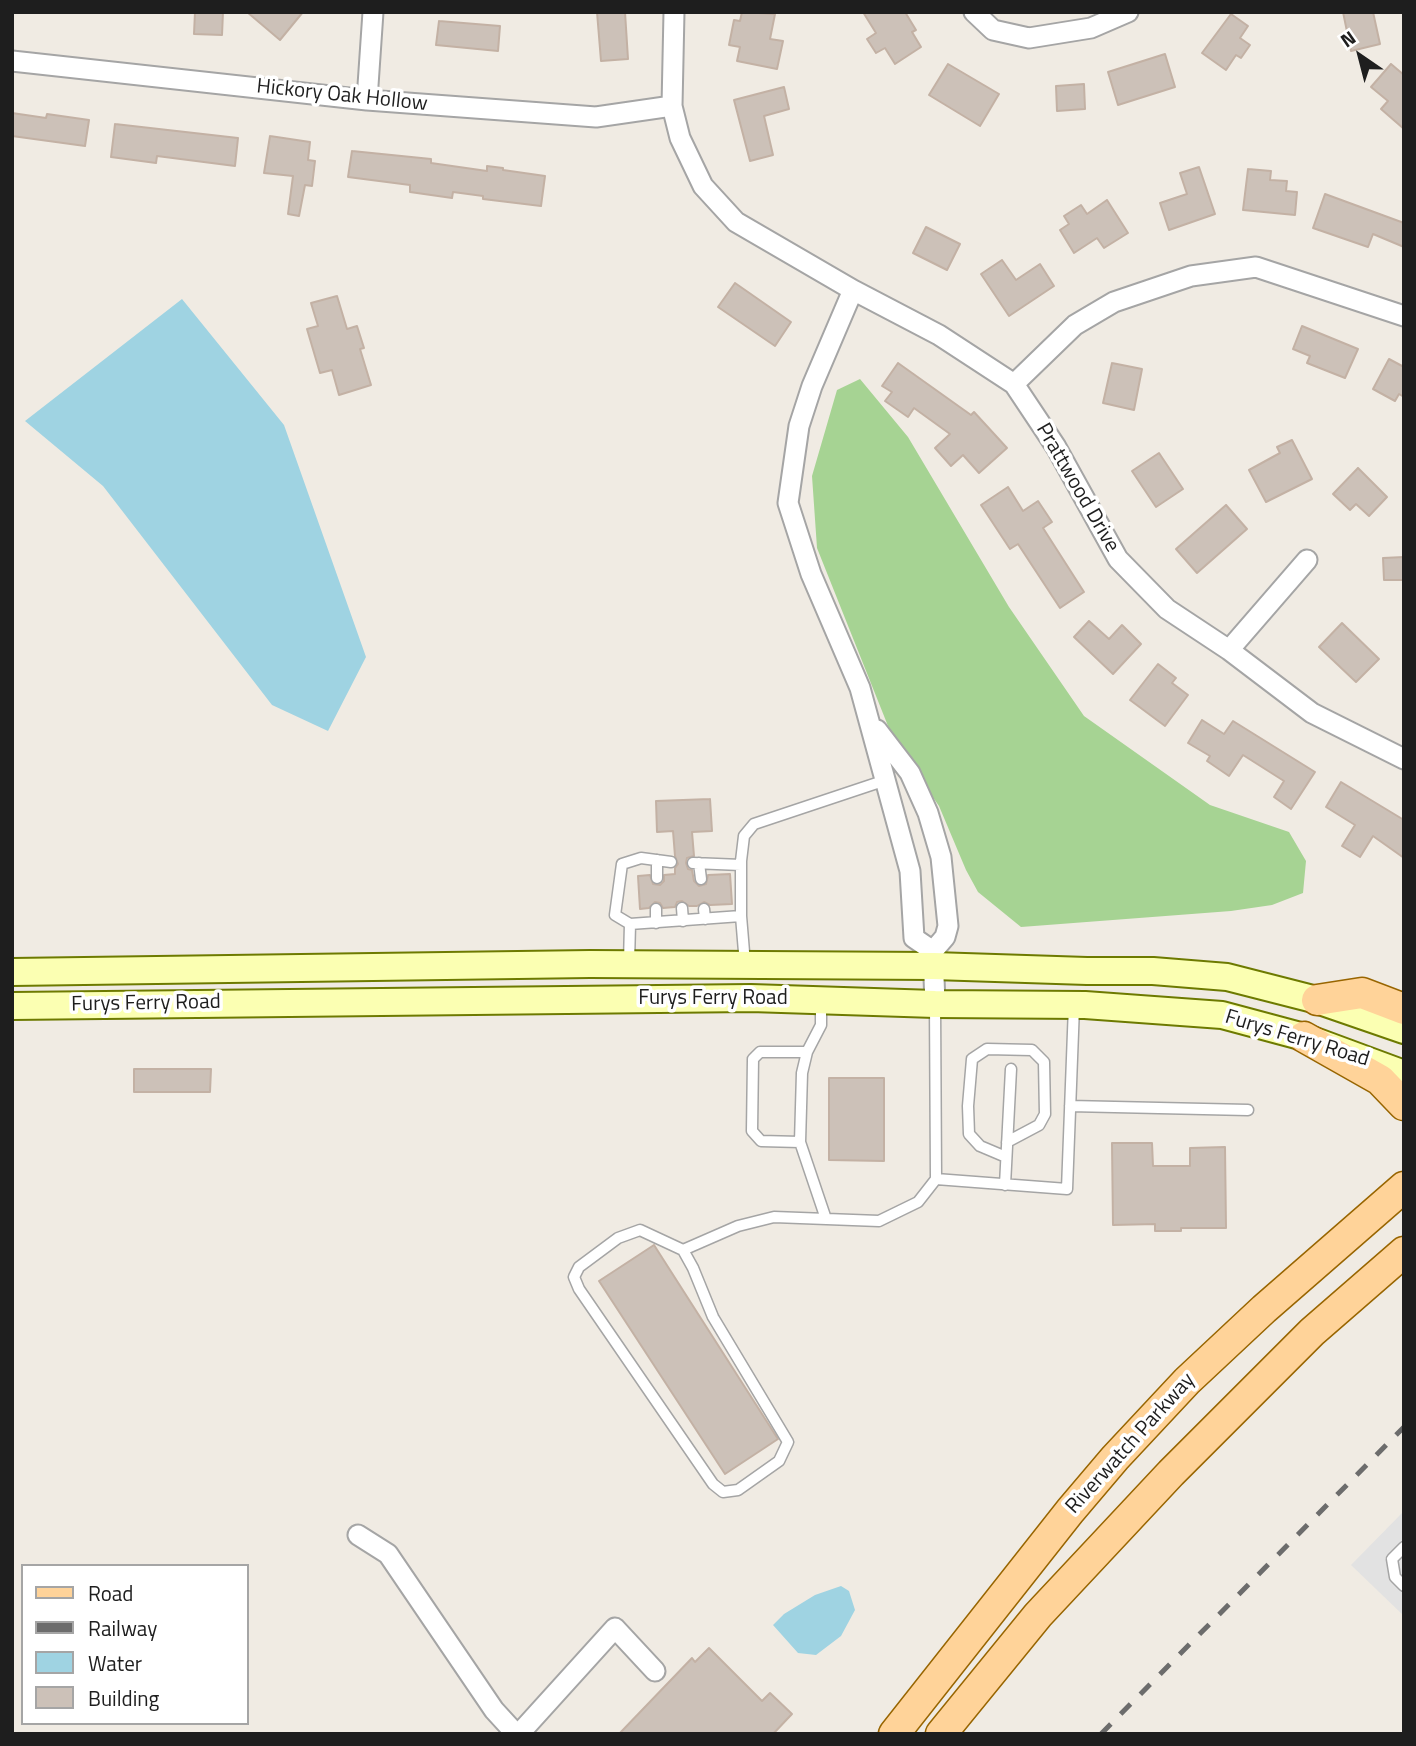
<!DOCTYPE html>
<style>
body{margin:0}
#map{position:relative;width:1416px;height:1746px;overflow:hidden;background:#f0ebe3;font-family:"Titillium Web",sans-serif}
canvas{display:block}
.frame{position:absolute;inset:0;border:14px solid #1e1e1e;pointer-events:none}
.legend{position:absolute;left:21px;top:1564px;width:228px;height:161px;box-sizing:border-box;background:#fff;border:2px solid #a5a5a5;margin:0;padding:9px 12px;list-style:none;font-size:21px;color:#1e1e1e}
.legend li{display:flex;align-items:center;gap:14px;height:35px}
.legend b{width:35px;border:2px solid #a5a5a5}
.north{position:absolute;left:1325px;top:21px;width:70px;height:70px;-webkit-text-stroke:5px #fff;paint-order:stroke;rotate:325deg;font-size:19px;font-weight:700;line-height:28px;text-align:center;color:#1e1e1e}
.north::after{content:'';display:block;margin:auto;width:24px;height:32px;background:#1e1e1e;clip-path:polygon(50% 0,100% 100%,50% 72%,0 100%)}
</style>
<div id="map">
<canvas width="1416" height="1746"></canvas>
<div class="frame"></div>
<ul class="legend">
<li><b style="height:9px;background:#ffd399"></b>Road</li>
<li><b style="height:9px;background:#6c6c6c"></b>Railway</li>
<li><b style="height:19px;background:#9fd3e2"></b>Water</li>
<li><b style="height:19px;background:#ccc1b8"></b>Building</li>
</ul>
<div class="north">N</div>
</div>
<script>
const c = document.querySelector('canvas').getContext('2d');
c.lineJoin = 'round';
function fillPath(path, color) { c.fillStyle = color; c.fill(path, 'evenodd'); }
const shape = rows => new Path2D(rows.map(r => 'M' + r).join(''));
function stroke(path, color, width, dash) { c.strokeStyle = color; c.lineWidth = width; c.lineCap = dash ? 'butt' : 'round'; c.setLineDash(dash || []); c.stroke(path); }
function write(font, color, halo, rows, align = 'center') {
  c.font = font + ' "Titillium Web",sans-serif'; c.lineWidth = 7; c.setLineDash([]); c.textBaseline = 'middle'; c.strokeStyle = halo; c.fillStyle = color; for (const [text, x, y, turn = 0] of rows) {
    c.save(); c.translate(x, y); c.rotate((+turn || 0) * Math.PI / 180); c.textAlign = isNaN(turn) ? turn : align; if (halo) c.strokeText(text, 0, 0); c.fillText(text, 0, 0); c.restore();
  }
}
const forest = shape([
 [860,379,908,437,1009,607,1084,716,1210,805,1289,832,1306,861,1303,893,1272,905,1231,911,1021,927,978,892,966,870,939,806,894,741,817,548,812,476,837,390]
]);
const parking = shape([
 [1404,1511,1404,1616,1351,1565]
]);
const water = shape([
 [182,299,284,425,366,657,328,731,272,705,103,486,25,421],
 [841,1586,849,1591,855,1610,841,1636,816,1655,798,1653,773,1625,784,1614,815,1595]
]);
const building = shape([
 [195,12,223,12,222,35,194,34,195,12],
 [247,12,303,12,280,40,247,12],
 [597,12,625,12,628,59,601,61,597,12],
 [742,12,775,14,770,39,783,41,777,69,737,61,740,47,729,45,734,20,740,21,742,12],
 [863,12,905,12,916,30,912,32,921,47,895,64,885,48,876,53,867,39,876,33,863,12],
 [1343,12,1373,12,1380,44,1351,51,1343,12],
 [1231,14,1248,26,1240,38,1250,45,1241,58,1236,55,1226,70,1202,53,1231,14],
 [439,21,500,26,498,51,436,45,439,21],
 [1165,54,1175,87,1118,105,1108,72,1165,54],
 [948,64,999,94,980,126,929,95,948,64],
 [1391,64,1404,75,1404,129,1381,109,1388,101,1371,87,1391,64],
 [1084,84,1085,109,1057,111,1056,86,1084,84],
 [784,87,789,109,764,116,773,155,750,161,734,100,784,87],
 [12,113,46,118,47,114,89,120,85,146,12,136,12,113],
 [115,124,238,138,235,166,157,156,156,163,111,157,115,124],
 [270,136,310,142,308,160,315,161,312,186,305,185,299,216,288,214,293,176,264,173,270,136],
 [352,151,431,159,431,163,487,171,487,166,503,168,503,170,545,176,541,206,483,199,483,196,453,192,452,198,410,192,410,185,348,177,352,151],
 [1199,167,1215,214,1169,230,1160,203,1187,194,1180,173,1199,167],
 [1248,169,1271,171,1270,180,1287,181,1286,191,1297,192,1295,215,1243,210,1248,169],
 [1325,194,1404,223,1404,247,1373,234,1368,247,1313,228,1325,194],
 [1107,200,1128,233,1104,248,1097,238,1074,253,1060,230,1069,224,1064,216,1081,205,1087,214,1107,200],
 [926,227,960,244,947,270,913,253,926,227],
 [1002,260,1016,280,1040,264,1054,286,1009,316,981,274,1002,260],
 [735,283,791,322,775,346,718,307,735,283],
 [337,296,347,329,357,326,364,348,360,349,371,385,339,395,332,370,320,373,307,329,318,326,311,303,337,296],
 [1302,326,1358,349,1345,378,1307,363,1310,356,1293,349,1302,326],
 [1389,359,1404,367,1404,397,1399,394,1395,401,1373,389,1389,359],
 [898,363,971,415,974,412,1007,448,979,473,963,455,951,466,935,448,950,434,914,408,908,417,885,401,892,392,882,386,898,363],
 [1112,363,1142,369,1134,410,1103,403,1112,363],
 [1292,440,1312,479,1266,502,1249,470,1280,453,1277,447,1292,440],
 [1159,453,1183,489,1156,507,1132,471,1159,453],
 [1358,468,1387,497,1369,516,1356,504,1350,510,1333,494,1358,468],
 [1008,487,1023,511,1038,501,1052,522,1043,528,1084,592,1060,608,1018,544,1010,549,981,505,1008,487],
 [1226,505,1247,529,1197,573,1176,549,1226,505],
 [1404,557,1404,580,1384,580,1383,558,1404,557],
 [1089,621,1109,639,1122,625,1141,644,1113,674,1074,637,1089,621],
 [1342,623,1379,659,1356,682,1319,647,1342,623],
 [1158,664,1176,678,1172,683,1188,695,1165,726,1130,700,1158,664],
 [1202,720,1224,734,1233,721,1315,772,1291,809,1274,797,1284,781,1243,755,1229,776,1207,761,1210,756,1188,743,1202,720],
 [1341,782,1404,820,1404,858,1373,836,1360,857,1342,846,1355,825,1326,807,1341,782],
 [710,799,712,831,692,832,694,856,687,858,686,863,688,869,692,870,694,881,699,886,706,884,708,875,730,874,732,904,710,905,704,902,697,906,689,906,682,901,677,902,675,907,663,908,660,903,655,902,649,908,640,909,638,876,650,875,653,884,660,885,664,881,664,875,675,874,675,868,678,864,675,856,673,831,657,832,656,801,710,799],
 [134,1069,211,1069,210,1092,134,1092,134,1069],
 [829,1078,884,1078,884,1161,829,1160,829,1078],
 [1112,1143,1152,1143,1153,1166,1190,1166,1190,1148,1225,1147,1226,1228,1181,1228,1181,1231,1155,1231,1155,1224,1113,1225,1112,1143],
 [654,1245,778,1439,725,1474,599,1281,654,1245],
 [709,1648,762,1701,770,1693,792,1714,773,1734,619,1734,692,1658,695,1662,709,1648]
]);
const service = shape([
 [671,862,641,858,622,864,615,915,630,924,741,916,741,861,744,836,754,824,886,780],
 [693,863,741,865],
 [699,863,701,879],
 [657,878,657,860],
 [682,908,683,921],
 [704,909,705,919],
 [741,916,745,964],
 [656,923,656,909],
 [629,962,630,924],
 [821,1003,821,1025,807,1052,760,1052,753,1059,752,1131,761,1141,800,1142,826,1219],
 [1070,1106,1248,1110],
 [800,1142,802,1073,807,1052],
 [1006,1157,980,1146,969,1134,968,1106,972,1059,987,1049,1032,1050,1044,1062,1045,1114,1039,1125,1007,1142],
 [936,1179,1067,1189,1074,1006],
 [1005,1185,1011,1069],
 [683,1250,640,1230,618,1238,579,1267,574,1277,579,1289,713,1484,723,1492,738,1490,779,1461,788,1442,713,1317,693,1268,683,1250,738,1226,774,1217,879,1221,918,1202,936,1179,935,1005],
 [1404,1547,1392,1559,1395,1577,1404,1586]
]);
const minor = shape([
 [674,12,672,106,680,138,703,186,736,222,853,290],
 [974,12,993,30,1029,38,1091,28,1128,12],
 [12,61,367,100,596,117,672,106],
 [367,100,373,12],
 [1014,384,1075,325,1114,302,1191,276,1256,267,1404,316],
 [1229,650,1307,560],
 [877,730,910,773,928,813,941,857,948,926,945,937,933,951,935,1004],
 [933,951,914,938,910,871,860,688,811,574,788,503,799,426,812,386,853,290,939,335,1014,384,1056,447,1118,559,1167,609,1229,650,1312,713,1404,759],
 [358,1535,388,1554,494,1710,516,1734],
 [519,1734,615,1628,655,1671]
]);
const secondary = shape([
 [12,972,590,964,934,966,1087,971,1153,971,1227,977,1317,1000,1404,1030],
 [12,1006,751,998,935,1004,1085,1005,1222,1015,1304,1037,1404,1074]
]);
const primary = shape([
 [1317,1000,1362,993,1404,1009],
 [1304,1037,1380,1080,1404,1105],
 [894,1734,1070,1511,1115,1458,1187,1381,1264,1309,1404,1187],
 [941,1734,1038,1615,1171,1473,1312,1332,1404,1252]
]);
const rail = shape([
 [1101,1734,1404,1427]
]);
const streetNames = [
 ["Hickory Oak Hollow",342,96,6],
 ["Prattwood Drive",1077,488,60],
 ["Furys Ferry Road",713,999],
 ["Furys Ferry Road",146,1004,-1],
 ["Furys Ferry Road",1297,1039,17],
 ["Riverwatch Parkway",1131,1444,-48]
];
fillPath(forest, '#a6d393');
fillPath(parking, '#e2e2e2');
fillPath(water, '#9fd3e2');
fillPath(building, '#ccc1b8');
stroke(building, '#c3b1a4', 2);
stroke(service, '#a5a5a5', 13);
stroke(minor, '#a5a5a5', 23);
stroke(secondary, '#6d7a00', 30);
stroke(primary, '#986500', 33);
stroke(service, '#fff', 10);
stroke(minor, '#fff', 19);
stroke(secondary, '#fbffb2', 26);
stroke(primary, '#ffd399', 30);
stroke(rail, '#6c6c6c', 5, [14, 14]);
write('21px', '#1e1e1e', '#fff', streetNames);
</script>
